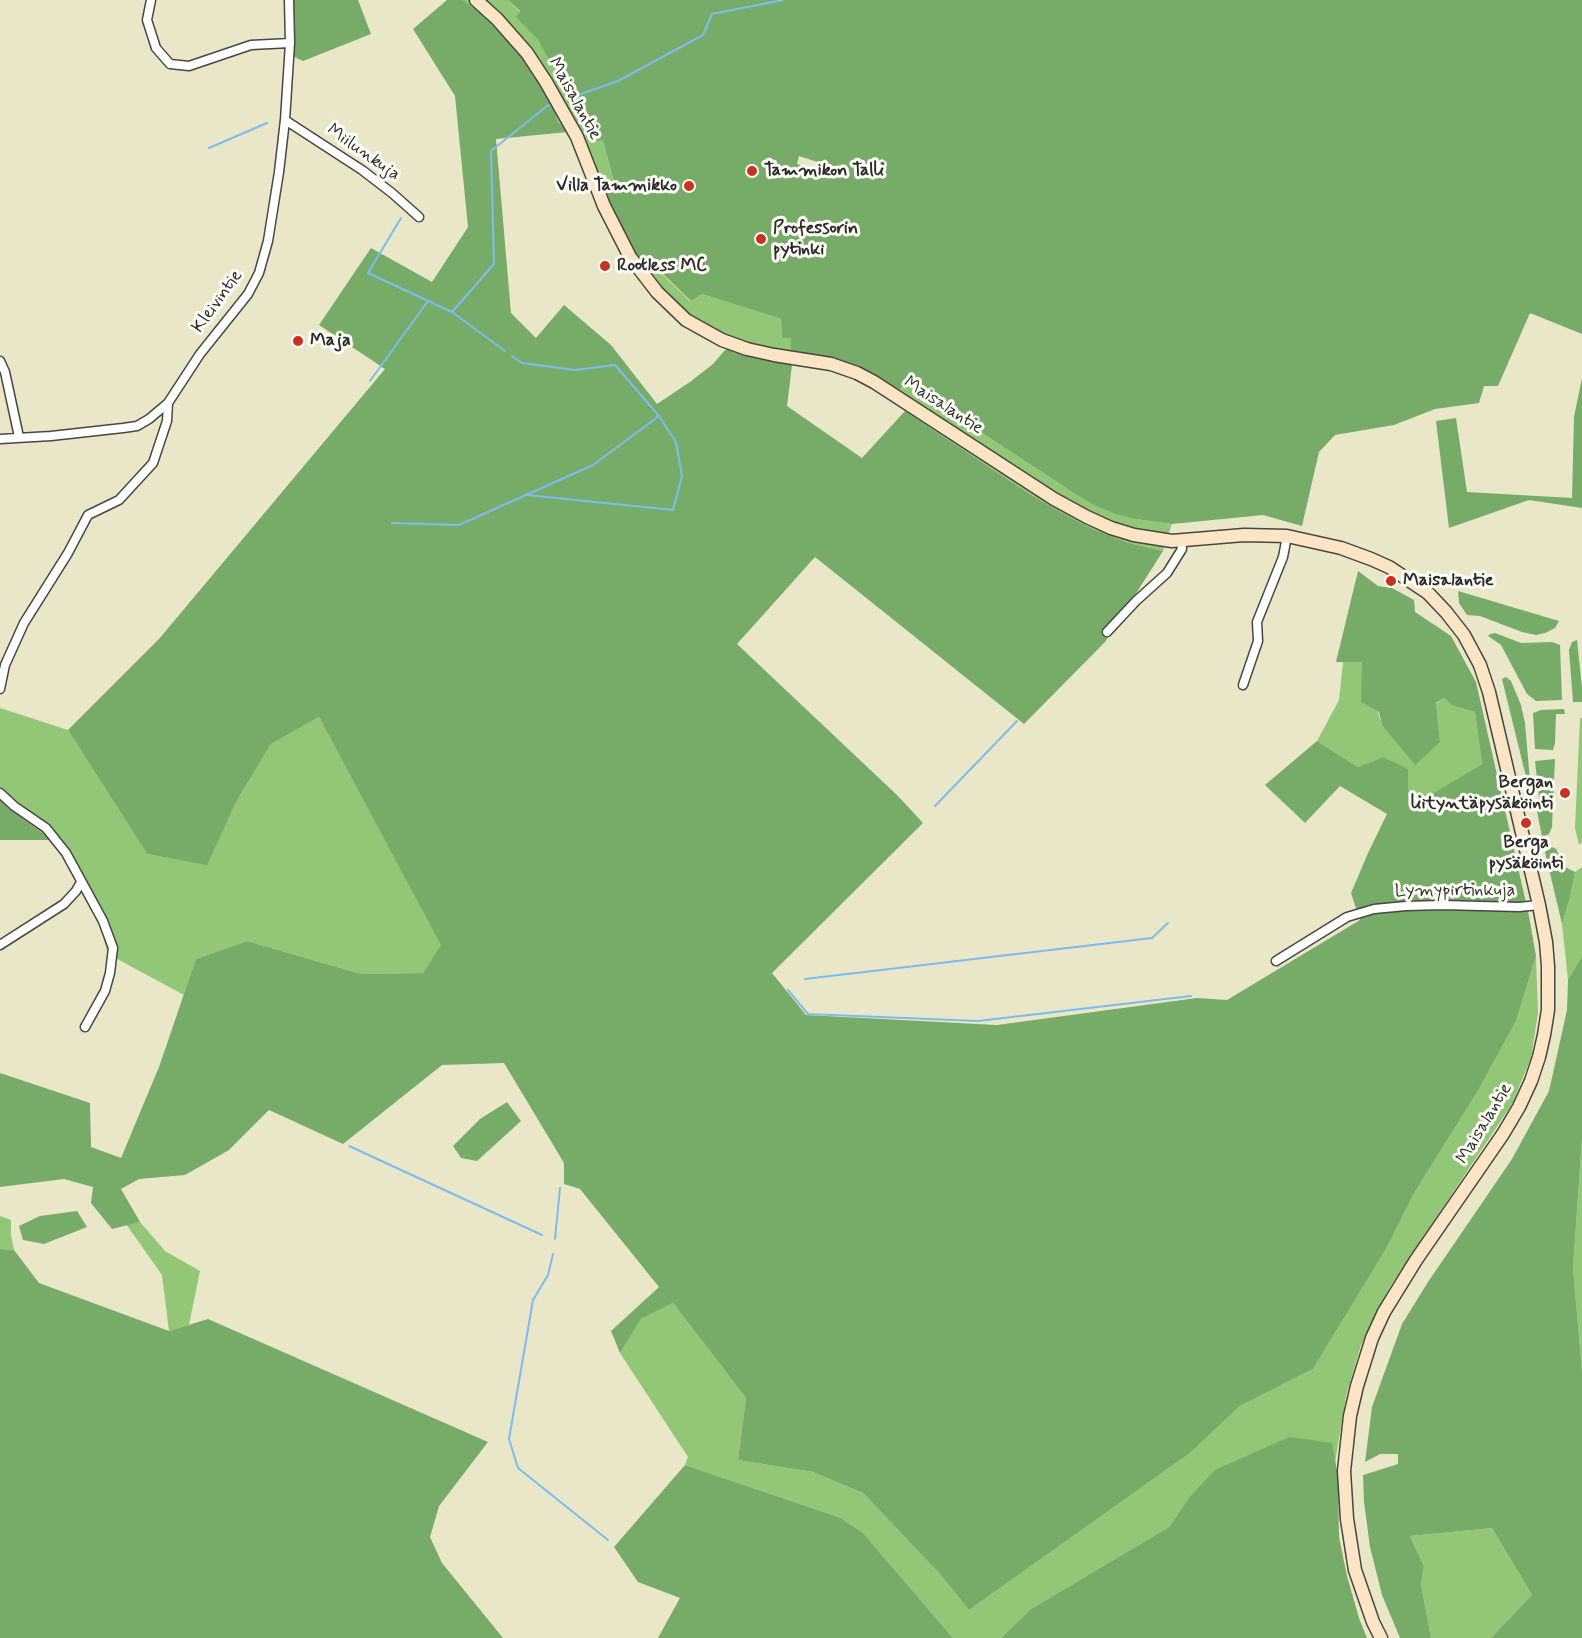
<!DOCTYPE html>
<meta charset="utf-8">
<style>
body{margin:0}
canvas{display:block;background:#eae6c8}
</style>
<canvas width="1582" height="1638"></canvas>
<script>
const c = document.querySelector('canvas').getContext('2d');
c.lineJoin = 'round';
function fillPath(path, color) { c.fillStyle = color; c.fill(path, 'evenodd'); }
const shape = rows => new Path2D(rows.map(r => 'M' + r).join(''));
function stroke(path, color, width, dash) { c.strokeStyle = color; c.lineWidth = width; c.lineCap = dash ? 'butt' : 'round'; c.setLineDash(dash || []); c.stroke(path); }
function write(font, color, halo, rows, align = 'center') {
  c.font = font + ' Mynerve,sans-serif'; c.lineWidth = 6; c.setLineDash([]); c.textBaseline = 'middle'; c.strokeStyle = halo; c.fillStyle = color; for (const [text, x, y, turn = 0] of rows) {
    c.save(); c.translate(x, y); c.rotate((+turn || 0) * Math.PI / 180); c.textAlign = isNaN(turn) ? turn : align; if (halo) c.strokeText(text, 0, 0); c.fillText(text, 0, 0); c.restore();
  }
}
const green = shape([
 [463,0,508,0,520,12,517,17,538,40,603,139,614,183,606,192,617,221,659,267,664,276,690,301,702,294,781,319,782,338,791,338,837,360,904,383,1080,497,1136,519,1172,524,1163,551,1129,543,1095,530,1073,519,1033,496,876,391,849,377,831,371,792,365,726,349,688,327,602,211,568,133,558,122,552,102],
 [1343,662,1362,662,1382,725,1440,742,1436,704,1444,698,1451,705,1475,712,1482,764,1417,804,1408,789,1383,757,1358,767,1317,741,1339,700],
 [0,708,68,730,147,854,206,864,236,802,271,744,319,717,442,945,423,973,361,974,247,941,196,959,184,995,108,954,97,916,52,840,8,808,0,799],
 [1580,718,1582,718,1582,842,1579,845,1575,828],
 [1582,867,1582,956,1568,980,1562,924,1570,898,1575,872],
 [1536,956,1538,1013,1531,1058,1512,1104,1390,1287,1361,1345,1346,1396,1335,1463,1331,1443,1188,1499,1169,1527,1031,1609,1001,1638,953,1638,863,1533,841,1518,685,1465,688,1457,620,1353,641,1319,673,1303,746,1398,738,1460,813,1472,863,1493,939,1573,969,1610,1190,1453,1240,1406,1313,1369,1386,1249,1413,1195,1479,1089,1516,1021],
 [1582,1139,1582,1371,1573,1268],
 [0,1216,11,1220,11,1235,14,1250,0,1249],
 [140,1222,165,1251,200,1271,189,1325,169,1331,162,1275,126,1224],
 [1492,1528,1532,1595,1491,1638,1431,1638,1421,1584,1424,1566,1410,1536]
]);
const forest = shape([
 [290,0,358,0,371,34,303,61,290,55],
 [447,0,463,0,487,19,527,62,552,102,558,122,568,132,496,139,511,313,536,338,564,305,611,345,657,404,690,382,713,364,726,349,792,365,787,406,862,458,905,411,1033,496,1073,519,1095,530,1129,543,1163,551,1105,642,1024,724,815,557,737,644,898,796,923,823,772,973,806,1015,997,1025,1197,998,1227,1000,1360,920,1351,893,1368,853,1387,814,1340,786,1305,823,1265,785,1317,741,1358,767,1383,757,1408,769,1408,789,1417,803,1482,764,1475,712,1451,705,1444,698,1436,703,1440,742,1415,765,1382,725,1379,712,1361,702,1362,662,1336,662,1358,571,1378,586,1392,588,1414,600,1415,612,1451,636,1476,682,1529,916,1536,956,1516,1021,1479,1089,1413,1195,1386,1249,1313,1369,1240,1406,1190,1453,969,1610,939,1573,863,1493,813,1472,738,1460,746,1398,673,1303,641,1319,620,1353,611,1331,659,1287,580,1189,564,1184,564,1163,504,1063,442,1065,343,1144,269,1110,229,1150,185,1175,139,1179,121,1189,140,1222,112,1229,91,1203,93,1187,64,1179,0,1187,0,1073,90,1103,91,1147,121,1158,159,1067,196,959,247,941,361,974,423,973,441,945,319,717,271,744,236,802,207,865,147,854,68,730,159,639,385,369,319,325,371,248,432,282,468,227,455,96,413,29],
 [508,0,1582,0,1582,334,1530,313,1498,386,1484,386,1479,403,1435,409,1394,425,1335,435,1319,452,1302,526,1263,515,1172,524,1136,519,1116,514,1096,506,1080,497,905,383,897,392,837,360,791,351,791,338,782,338,781,319,702,294,691,301,664,275,659,268,648,271,629,242,617,221,606,191,614,182,603,140,595,141,538,40,516,17,520,11],
 [799,156,830,166,827,173,797,164],
 [1582,378,1582,508,1529,500,1449,528,1436,421,1456,418,1467,492,1572,498,1574,417],
 [1458,591,1559,621,1555,628,1545,633,1536,635,1522,632,1480,616,1467,615,1459,603],
 [1495,633,1521,643,1552,642,1560,645,1562,700,1536,701,1527,694,1501,645,1488,636,1490,634],
 [1577,640,1582,688,1582,702,1573,702,1569,650,1572,642],
 [1506,677,1511,681,1521,705,1525,723,1530,781,1527,781,1502,679],
 [1564,709,1565,714,1556,714,1555,743,1553,750,1535,749,1533,713,1541,710],
 [1555,759,1552,827,1549,834,1542,837,1537,811,1539,797,1535,761],
 [0,799,8,808,52,840,0,840],
 [1552,847,1556,849,1565,867,1575,872,1570,898,1562,924,1545,852],
 [1582,956,1582,1139,1573,1268,1582,1371,1582,1638,1491,1638,1532,1595,1492,1528,1410,1536,1424,1566,1421,1584,1431,1638,1400,1638,1382,1595,1370,1547,1364,1502,1363,1475,1398,1464,1398,1454,1380,1454,1365,1462,1372,1407,1402,1324,1428,1282,1512,1159,1549,1091,1567,1010,1568,980],
 [507,1102,521,1121,477,1161,461,1158,453,1146,480,1119],
 [77,1211,87,1227,44,1244,23,1240,19,1226,40,1216],
 [0,1249,14,1250,39,1283,169,1331,208,1319,488,1442,439,1506,430,1537,442,1563,503,1638,0,1638],
 [1289,1437,1332,1443,1338,1476,1339,1537,1347,1576,1359,1618,1367,1638,1001,1638,1031,1609,1169,1527,1188,1499,1215,1470],
 [685,1465,841,1518,863,1533,953,1638,658,1638,680,1598,638,1582,614,1547]
]);
const stream = shape([
 [581,94,618,81,703,35,712,14,783,0],
 [209,148,267,123],
 [401,218,368,273,452,312,505,351],
 [452,312,494,264,491,151,547,106,551,105],
 [512,356,522,363,575,370,615,365,659,416,676,442,682,476,673,510,527,495],
 [370,381,428,301],
 [392,523,459,525,593,465,659,416],
 [935,806,1017,721],
 [805,979,1152,938,1168,923],
 [788,990,808,1014,978,1021,1191,996],
 [349,1146,542,1235],
 [555,1239,560,1188],
 [553,1254,548,1275,533,1300,509,1439,518,1468,608,1540]
]);
const street = shape([
 [151,0,147,20,156,48,170,64,189,66,251,45,290,43],
 [285,120,362,170,392,193,419,217],
 [0,361,5,372,19,437],
 [0,439,51,436,123,428,137,426,149,419,168,403,200,354,248,294,259,273,268,241,279,172,285,120,290,43,289,0],
 [1107,632,1136,601,1167,573,1182,549,1181,541],
 [1243,685,1258,641,1257,622,1283,557,1287,536],
 [0,689,5,665,24,623,68,553,88,515,119,500,153,463,167,421,168,403],
 [0,793,14,806,46,828,66,853,103,921,113,948,110,973,105,991,85,1027],
 [0,945,64,904,76,891,81,882],
 [1276,961,1347,917,1374,909,1406,906,1442,905,1519,907,1539,905]
]);
const secondary = shape([
 [476,0,497,19,527,53,546,82,577,137,604,206,630,257,657,292,686,320,722,340,747,349,774,355,831,364,857,373,874,382,1054,499,1087,517,1111,528,1134,535,1172,541,1244,535,1287,536,1341,548,1371,559,1389,567,1428,593,1446,612,1464,635,1480,665,1489,692,1539,905,1546,942,1548,966,1548,1010,1544,1035,1539,1057,1531,1081,1519,1107,1503,1134,1416,1260,1384,1312,1372,1338,1357,1386,1350,1416,1344,1471,1347,1519,1355,1570,1373,1622,1381,1638]
]);
const markers = [
 [752,171,6,"#c8321e"],
 [689,186,6,"#c8321e"],
 [761,239,6,"#c8321e"],
 [605,266,6,"#c8321e"],
 [298,341,6,"#c8321e"],
 [1391,581,6,"#c8321e"],
 [1565,793,6,"#c8321e"],
 [1526,823,6,"#c8321e"]
];
const streetNames = [
 ["Maisalantie",574,99,61],
 ["Miilunkuja",363,153,35],
 ["Kleivintie",218,302,-54],
 ["Maisalantie",943,406,33],
 ["Lymypirtinkuja",1455,891],
 ["Maisalantie",1485,1124,-59]
];
const poiNames = [
 ["Tammikon Talli",764,171],
 ["Villa Tammikko",677,186,"right"],
 ["Professorin",773,229],
 ["pytinki",773,250],
 ["Rootless MC",617,266],
 ["Maja",310,341],
 ["Maisalantie",1403,581],
 ["Bergan",1553,783,"right"],
 ["liityntäpysäköinti",1553,804,"right"],
 ["Berga",1526,843,"center"],
 ["pysäköinti",1526,864,"center"]
];
fillPath(green, '#93c778');
fillPath(forest, '#76ac68');
stroke(stream, '#7cbcf1', 2);
stroke(street, '#484743', 11);
stroke(secondary, '#484743', 15);
stroke(street, '#fff', 8);
stroke(secondary, '#fce5c4', 12);
for (const [x, y, r, color] of markers) { const dot = new Path2D(); dot.arc(x, y, r, 0, 2 * Math.PI); c.fillStyle = color; c.fill(dot); stroke(dot, '#fdfcf7', 2); }
write('18px', '#2b2b2b', '#fdfcf7', streetNames);
write('bold 18px', '#2b2b2b', '#fdfcf7', poiNames, 'left');
</script>
